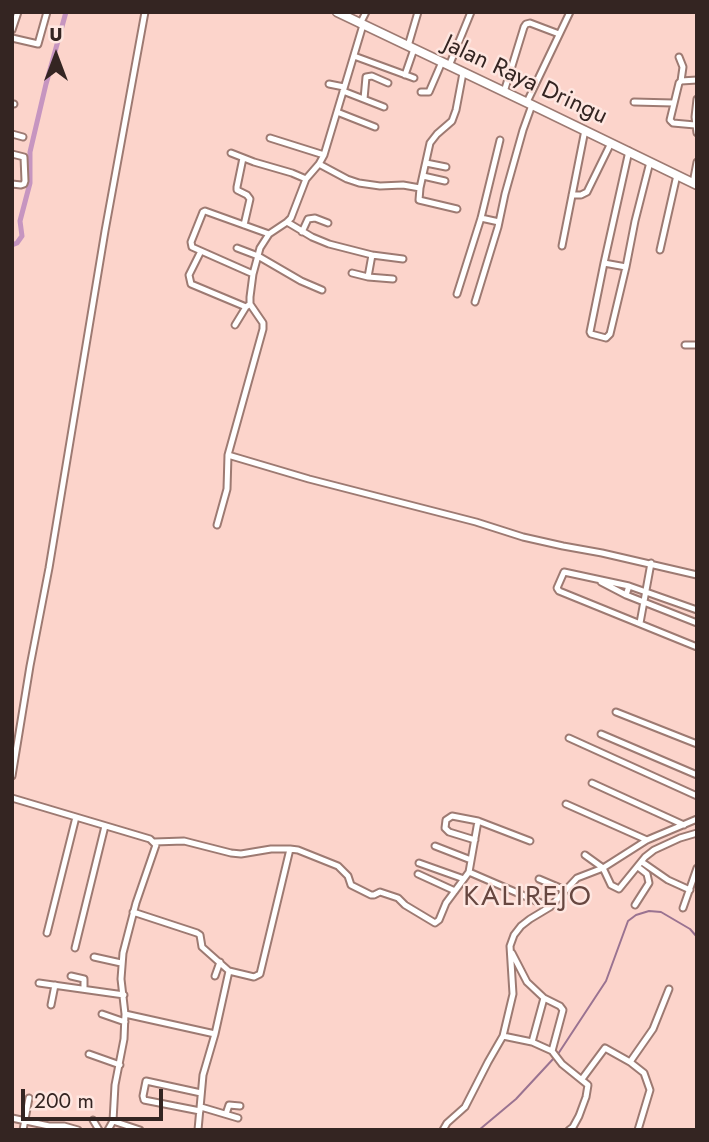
<!DOCTYPE html>
<style>
body{margin:0}
#map{position:relative;width:709px;height:1142px;overflow:hidden;background:#fcd4cb;font-family:Jost,sans-serif}
canvas{display:block}
.frame{position:absolute;inset:0;border:14px solid #342522;pointer-events:none}
.north{position:absolute;left:21px;top:21px;width:70px;height:70px;-webkit-text-stroke:5px #fee6e0;paint-order:stroke;rotate:0deg;font-size:19px;font-weight:700;line-height:28px;text-align:center;color:#342522}
.north::after{content:'';display:block;margin:auto;width:24px;height:32px;background:#342522;clip-path:polygon(50% 0,100% 100%,50% 72%,0 100%)}
.scale{position:absolute;left:21px;top:1089px;width:142px;height:32px;box-sizing:border-box;border:4px solid #342522;border-top:0;padding-left:9px;font-size:21px;line-height:24px;white-space:nowrap;color:#342522;-webkit-text-stroke:5px #fee6e0;paint-order:stroke}
</style>
<div id="map">
<canvas width="709" height="1142"></canvas>
<div class="frame"></div>
<div class="north">U</div>
<div class="scale">200 m</div>
</div>
<script>
const c = document.querySelector('canvas').getContext('2d');
c.lineJoin = 'round';
const shape = rows => new Path2D(rows.map(r => 'M' + r).join(''));
function stroke(path, color, width, dash) { c.strokeStyle = color; c.lineWidth = width; c.lineCap = dash ? 'butt' : 'round'; c.setLineDash(dash || []); c.stroke(path); }
function write(font, color, halo, rows, align = 'center') {
  c.font = font + ' Jost,sans-serif'; c.lineWidth = 5; c.setLineDash([]); c.textBaseline = 'middle'; c.strokeStyle = halo; c.fillStyle = color; for (const [text, x, y, turn = 0] of rows) {
    c.save(); c.translate(x, y); c.rotate((+turn || 0) * Math.PI / 180); c.textAlign = isNaN(turn) ? turn : align; if (halo) c.strokeText(text, 0, 0); c.fillText(text, 0, 0); c.restore();
  }
}
const stream = shape([
 [558,1054,606,981,628,921,636,915,649,911,661,912,690,929,697,937],
 [479,1130,516,1099,554,1058]
]);
const canal = shape([
 [12,245,17,243,22,236,20,221,30,183,30,152,46,84,66,12]
]);
const minor = shape([
 [360,24,366,12],
 [363,25,324,155,319,164,306,179,291,218,287,222,269,234,260,248,253,274,250,297,250,304,263,323,263,329,228,455,309,479,476,522,523,537,563,546,602,553,697,575],
 [12,30,18,12],
 [12,38,38,44,47,12],
 [408,46,418,12],
 [354,56,414,78],
 [679,57,683,67,681,81],
 [449,66,471,12],
 [405,75,414,49],
 [329,84,344,87],
 [343,91,384,107],
 [421,92,429,92,442,62],
 [504,92,524,27,526,24,530,23,559,34],
 [364,99,366,77,372,76,388,83],
 [697,99,695,117,697,133],
 [527,102,570,12],
 [634,102,673,103],
 [12,104,14,104],
 [337,112,375,127],
 [695,125,673,123,670,120,679,83,681,81,697,80],
 [12,134,23,137],
 [270,138,324,155],
 [629,151,604,263,590,332,591,334,606,338,610,334,626,267,635,221,650,162],
 [231,153,254,162,292,173,306,179],
 [12,154,24,157,25,181,24,184,21,185,12,184],
 [243,158,237,187,237,190,247,195,250,199,244,225],
 [426,163,446,167],
 [319,164,347,179,359,183,380,186,403,185,420,188,430,143,437,134,452,121,456,110,463,73],
 [423,176,445,181],
 [693,183,697,162],
 [420,188,419,200,457,209],
 [572,195,581,195,587,192,611,143],
 [481,218,499,222],
 [287,222,312,237,329,244,372,255,368,277,352,273],
 [302,232,308,219,315,218,328,223],
 [562,246,585,130],
 [237,248,258,256,301,281,322,290],
 [660,250,677,175],
 [201,251,189,275,191,284,246,307,250,304],
 [372,255,403,259],
 [604,263,626,267],
 [253,274,192,247,191,242,203,212,205,211,269,234],
 [368,277,393,279],
 [457,294,481,218,500,140],
 [475,302,498,227,505,194,523,130,532,105],
 [235,325,246,307],
 [685,345,697,345],
 [217,525,227,489,228,455],
 [601,582,626,595],
 [629,586,626,595,697,623],
 [697,610,629,586,564,572,557,588,559,591,697,647],
 [640,623,651,563],
 [616,712,697,744],
 [601,734,697,775],
 [569,738,697,796],
 [12,776,30,666,49,568,105,231,145,12],
 [592,783,684,825],
 [12,798,150,839,156,845,136,903,123,953,121,979,125,1014,124,1039,115,1085,113,1121,108,1130],
 [566,804,647,840],
 [475,840,449,832,445,828,446,820,452,816,478,821],
 [154,842,184,841,231,853,241,854,271,849,290,849,260,974,254,977,229,971],
 [435,846,471,860],
 [290,849,298,850,338,866,348,876,351,885,371,895,374,895,380,892,398,898,405,905,435,923,439,920,446,903,469,872,550,907],
 [585,855,603,868,611,885,619,889,645,857,654,850,680,838,697,833],
 [642,862,668,880,690,890],
 [419,863,464,879],
 [469,872,478,821,530,841],
 [418,874,455,891],
 [539,879,565,890],
 [635,905,649,883,647,874,638,867],
 [683,908,697,868],
 [133,912,197,933,200,935,202,947,229,971,215,1034,203,1075,198,1130],
 [47,933,76,817],
 [75,948,105,826],
 [512,953,527,982,544,998,560,1006,563,1010,552,1051],
 [94,957,121,963],
 [71,976,84,979,84,989],
 [215,976,220,962],
 [39,983,124,995],
 [51,1005,55,985],
 [102,1014,125,1022],
 [125,1014,215,1034],
 [503,1036,532,1042,552,1051,562,1064,588,1085,586,1097,579,1116,573,1127,569,1130],
 [532,1042,544,998],
 [89,1054,120,1065],
 [630,1062,653,1029,669,989],
 [582,1079,605,1048,630,1062,644,1073,650,1090,638,1130],
 [201,1107,238,1118],
 [200,1111,144,1100,143,1096,146,1081,201,1093],
 [226,1114,229,1105,240,1106],
 [12,1118,49,1126,64,1126,78,1130],
 [93,1120,99,1130],
 [113,1121,140,1130],
 [23,1130,29,1098],
 [443,1130,447,1123,465,1107,488,1062,503,1036,513,994,510,946,514,935,521,926,530,919,550,907,577,878,603,868,647,840,697,819]
]);
const highway = shape([
 [337,12,532,105,697,185]
]);
const streetNames = [
 ["Jalan Raya Dringu",525,81,25]
];
const quarterNames = [
 ["KALIREJO",528,898]
];
stroke(stream, '#9a7391', 2);
stroke(canal, '#c695c0', 5);
stroke(minor, '#9d7a72', 9);
stroke(highway, '#9d7a72', 11);
stroke(minor, '#fff', 5);
stroke(highway, '#fff', 8);
write('24px', '#342522', '#fee6e0', streetNames);
c.letterSpacing = '2px';
write('28px', '#674740', '#fee6e0', quarterNames);
c.letterSpacing = '0px';
</script>
